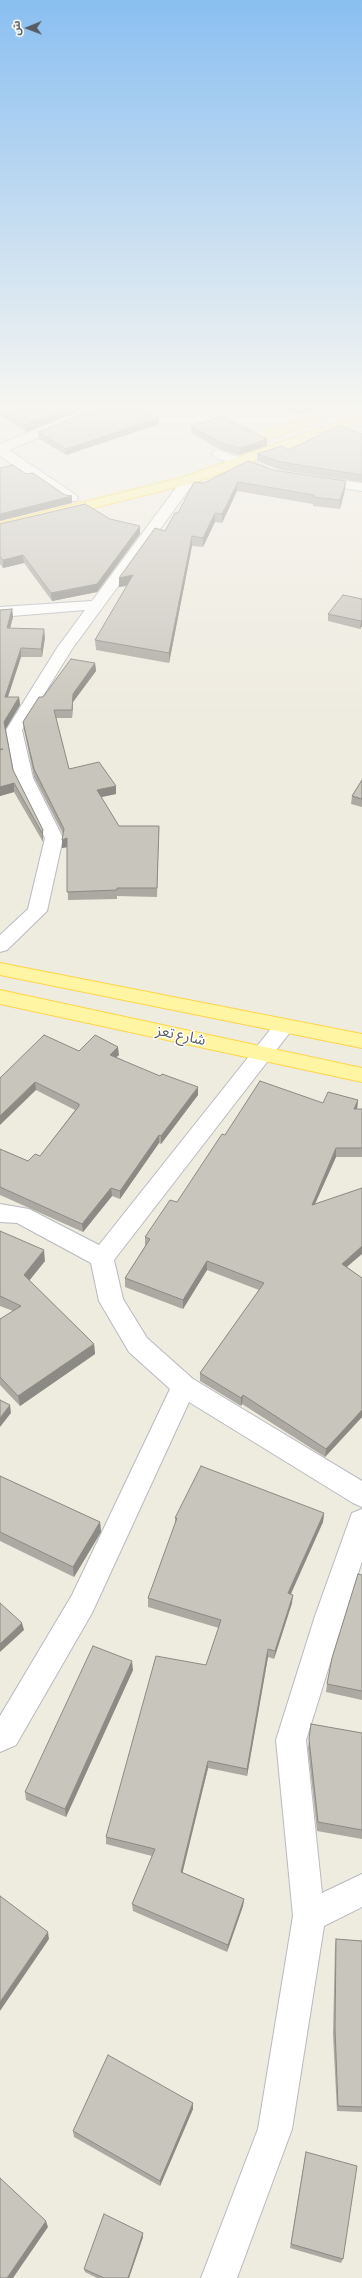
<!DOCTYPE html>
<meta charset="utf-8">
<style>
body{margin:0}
#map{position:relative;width:362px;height:2278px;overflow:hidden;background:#eeebdf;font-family:Commissioner,"Noto Sans Arabic",sans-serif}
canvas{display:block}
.north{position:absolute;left:8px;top:8px;width:40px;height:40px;-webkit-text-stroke:3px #fff;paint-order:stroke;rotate:269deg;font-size:11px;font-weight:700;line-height:16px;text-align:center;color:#585c62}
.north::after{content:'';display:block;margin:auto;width:14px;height:18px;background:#585c62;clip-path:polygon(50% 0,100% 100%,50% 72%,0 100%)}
</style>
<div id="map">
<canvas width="362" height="2278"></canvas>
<div class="north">ش</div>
</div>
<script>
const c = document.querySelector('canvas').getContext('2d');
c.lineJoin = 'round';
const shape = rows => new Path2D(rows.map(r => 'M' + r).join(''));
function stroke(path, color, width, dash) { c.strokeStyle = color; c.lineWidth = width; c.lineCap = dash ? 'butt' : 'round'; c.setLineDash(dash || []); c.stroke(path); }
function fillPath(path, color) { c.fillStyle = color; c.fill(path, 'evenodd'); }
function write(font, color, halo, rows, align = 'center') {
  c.font = font + ' Commissioner,"Noto Sans Arabic",sans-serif'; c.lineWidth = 3; c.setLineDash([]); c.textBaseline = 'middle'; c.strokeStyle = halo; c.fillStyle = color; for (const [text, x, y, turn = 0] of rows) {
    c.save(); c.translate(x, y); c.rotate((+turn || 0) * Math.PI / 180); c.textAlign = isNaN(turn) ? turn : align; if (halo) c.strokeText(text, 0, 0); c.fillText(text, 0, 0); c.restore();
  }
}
const street = shape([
 [88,408,104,408,102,411,9,450,76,495,78,498,76,501,66,501,0,456,0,444,88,408],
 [219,450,266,467,268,470,261,474,214,457,212,454,214,451,219,450],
 [189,476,196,480,72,649,22,730,33,778,63,838,47,911,7,950,0,952,0,935,28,909,45,838,15,778,6,730,57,648,85,610,0,617,0,607,92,601,184,477,189,476],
 [316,476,362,483,362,491,311,483,309,480,311,477,316,476],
 [284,1019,291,1021,294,1026,291,1031,114,1260,123,1299,147,1338,193,1379,362,1481,362,1507,353,1503,189,1402,92,1613,16,1745,0,1752,0,1716,72,1595,170,1389,129,1352,99,1301,91,1263,17,1223,0,1222,0,1204,29,1209,99,1245,277,1021,284,1019],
 [362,1509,362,1561,306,1740,322,1893,362,1874,362,1907,324,1926,292,2129,237,2278,201,2278,258,2129,293,1916,276,1740,315,1616,349,1521,352,1513,362,1509]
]);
const primary = shape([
 [331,408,348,408,346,411,277,437,267,437,266,434,267,431,331,408],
 [362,413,362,421,194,483,0,531,0,523,184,477,362,413],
 [0,963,362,1034,362,1048,0,975,0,963],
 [0,990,362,1068,362,1082,0,1004,0,990]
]);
const wall = shape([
 [0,408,85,408,26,432,0,416],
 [284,408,316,408,297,415],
 [159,418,159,424,66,455,39,439,38,432],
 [191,426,267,446,239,455,219,449,191,433],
 [362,434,362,482,280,470,257,461,257,454,289,450],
 [273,470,345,490,340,509,313,506,313,504,237,491,222,523,215,522,203,547,192,546,169,663,96,650,95,640,127,586,119,587,165,531,178,513,204,483],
 [110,519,140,534,97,592,52,601,24,563,3,568,0,564,0,524],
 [362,599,362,626,360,629,328,621,328,614],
 [12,609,13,617,10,628,45,637,42,657,21,657,8,697,19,697,20,705,5,729,13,770,43,830,43,842,14,792,0,796,0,610],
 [95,663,96,671,73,702,72,718,56,718,69,769,116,794,101,797,119,826,159,826,157,897,117,896,117,899,68,900,67,847,62,848,63,834,34,777,24,730,23,722,43,697],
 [362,780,362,807,351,804,352,796],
 [79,1051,119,1055,116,1057,198,1095,161,1144,159,1143,120,1199,112,1196,83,1232,0,1195,0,1149,28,1161,40,1156,75,1110,36,1090,0,1078],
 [358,1100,357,1109,362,1109,362,1157,336,1157,315,1203,347,1267,362,1278,362,1417,325,1457,242,1404,241,1406,200,1381,200,1373,259,1290,207,1270,183,1309,125,1287,125,1278,145,1246,145,1237,177,1202,225,1135,323,1103],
 [0,1231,45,1261,29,1280,94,1344,95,1354,20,1406,0,1385,0,1319,13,1311,0,1306],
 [0,1476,100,1522,101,1532,74,1577,0,1541],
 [324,1513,323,1522,291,1594,292,1603,274,1659,268,1657,247,1776,208,1768,182,1872,244,1899,243,1906,227,1952,133,1911,132,1904,152,1856,106,1844,106,1837,206,1665,219,1628,148,1607,148,1598,175,1524,175,1518],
 [362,1575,362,1700,326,1692,327,1684],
 [133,1670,66,1817,26,1800,25,1792],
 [311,1724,362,1733,362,1839,317,1831,308,1748],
 [336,1939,362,1941,362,2112,337,2111,333,2035,335,1945],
 [193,2109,160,2186,74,2137,73,2131],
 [305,2156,343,2259,341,2263,290,2248],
 [143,2237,129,2278,97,2278,85,2272,84,2269]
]);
const shadedWall = shape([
 [68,408,85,408,26,432,25,425],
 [245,408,252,408,244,409],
 [297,408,316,408,297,415],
 [159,418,159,424,66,455,66,449],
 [267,439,267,446,239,455,240,448],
 [346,481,345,490,340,509,340,500],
 [238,482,237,491,222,523,222,514],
 [72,496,72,503,0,521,0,514],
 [215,513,215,522,203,547,203,538],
 [140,526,140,534,97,592,52,601,51,593],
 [192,536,192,546,169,663,169,653],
 [23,555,24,563,3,568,3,560],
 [133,575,134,584,119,587,119,578],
 [12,609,13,617,8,636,7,628],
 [362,620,362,626,360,629,361,621],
 [44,629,45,637,42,657,41,649],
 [21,648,21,657,5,705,5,697],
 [95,663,96,671,73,702,72,718,72,710,73,694],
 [19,697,20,705,5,730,4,722],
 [14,783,14,792,0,796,0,787],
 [116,786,116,794,97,798,97,790],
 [43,830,43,842,42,833],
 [67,838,68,847,62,848,62,840],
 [118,1047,119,1055,110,1063,110,1055],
 [35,1082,36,1090,0,1125,0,1116],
 [198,1087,198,1095,161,1144,161,1136],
 [358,1100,357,1109,353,1118,354,1109],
 [159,1135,159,1143,120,1199,120,1191],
 [336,1148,336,1157,311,1213,312,1205],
 [111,1188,112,1196,83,1232,82,1224],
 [362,1246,362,1254,341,1272,342,1264],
 [44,1250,45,1261,25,1286,24,1275],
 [207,1261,207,1270,183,1309,183,1300],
 [94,1344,95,1354,20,1406,18,1396],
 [243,1395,242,1404,241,1406,241,1398],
 [10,1405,11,1413,0,1427,0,1418],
 [362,1410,362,1417,325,1457,326,1449],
 [324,1513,323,1522,287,1602,288,1593],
 [100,1522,101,1532,74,1577,73,1567],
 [293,1595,292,1603,274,1659,275,1651],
 [22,1623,24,1630,0,1652,0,1644],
 [268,1649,268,1657,247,1776,247,1769],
 [132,1661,133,1670,66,1817,65,1809],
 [208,1761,208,1768,181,1879,181,1872],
 [244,1899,243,1906,227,1952,228,1945],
 [48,1932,49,1939,0,2011,0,2002],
 [193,2103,193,2109,160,2186,160,2181],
 [46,2221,48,2227,13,2278,7,2278],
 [143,2233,143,2237,129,2278,128,2278]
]);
const building = shape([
 [0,408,68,408,25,425,0,410,0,408],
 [97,408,140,408,159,418,66,449,38,432,97,408],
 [223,416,267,439,240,448,219,442,191,426,223,416],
 [340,425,362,434,362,475,281,462,257,454,281,446,289,450,340,425],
 [248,461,273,470,346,481,340,500,313,497,314,495,238,482,222,514,215,513,203,538,192,536,169,653,95,640,133,575,119,578,155,528,165,531,175,513,178,513,194,482,204,483,248,461],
 [13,465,26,474,33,473,65,495,72,496,0,514,0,468,13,465],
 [85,504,110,519,140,526,97,584,51,593,23,555,3,560,0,557,0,524,85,504],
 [343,595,362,599,362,620,361,621,328,614,343,595],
 [12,609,7,628,44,629,41,649,21,648,5,697,19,697,4,722,13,770,43,830,42,833,14,783,0,787,0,750,3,749,0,749,0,610,12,609],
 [71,659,95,663,73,694,72,710,54,710,69,769,99,762,116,786,97,790,119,826,159,826,157,888,117,888,117,890,67,892,67,838,62,840,64,829,34,769,23,722,39,697,43,697,71,659],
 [362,780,362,799,352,796,362,780],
 [44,1035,79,1051,95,1035,118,1047,110,1055,160,1076,162,1074,198,1087,161,1136,159,1135,120,1191,111,1188,82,1224,0,1187,0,1149,28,1161,35,1154,40,1156,79,1106,79,1104,35,1082,0,1116,0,1078,44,1035],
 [260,1081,323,1103,328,1092,358,1100,354,1109,362,1109,362,1148,336,1148,312,1205,362,1188,362,1246,342,1264,362,1278,362,1410,326,1449,243,1395,241,1398,200,1373,264,1283,207,1261,183,1300,125,1278,150,1239,145,1237,170,1200,177,1202,222,1134,225,1135,260,1081],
 [0,1231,44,1250,24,1275,94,1344,18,1396,0,1377,0,1319,21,1306,0,1296,0,1231],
 [0,1400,10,1405,0,1418,0,1400],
 [201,1466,324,1513,288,1593,293,1595,275,1651,268,1649,247,1769,208,1761,181,1872,244,1899,228,1945,132,1904,155,1849,106,1837,156,1656,206,1665,221,1620,148,1598,177,1518,175,1518,201,1466],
 [0,1476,100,1522,73,1567,0,1532,0,1476],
 [358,1574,362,1575,362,1691,327,1684,332,1658,358,1574],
 [0,1603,22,1623,0,1644,0,1603],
 [93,1646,132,1661,65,1809,25,1792,93,1646],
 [311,1724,362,1733,362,1830,318,1822,309,1739,311,1724],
 [0,1896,48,1932,0,2002,0,1896],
 [336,1939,362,1941,362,2107,338,2106,335,2029,336,1939],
 [108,2055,193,2103,160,2181,73,2131,108,2055],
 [306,2152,357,2166,343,2259,291,2244,306,2152],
 [0,2178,46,2221,7,2278,0,2278,0,2178],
 [104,2214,143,2233,128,2278,104,2278,84,2269,104,2214]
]);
const streetNames = [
 ["شارع تعز",181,1035,12]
];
stroke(street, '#b8bac0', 2);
stroke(primary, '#ffd547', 2);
fillPath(street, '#fff');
fillPath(primary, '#fff5a3');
fillPath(wall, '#aca9a2');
fillPath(shadedWall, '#8c8a84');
fillPath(building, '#c8c5bc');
stroke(building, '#8c8a84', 1);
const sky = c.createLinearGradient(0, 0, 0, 727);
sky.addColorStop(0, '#8abff1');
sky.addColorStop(0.56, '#f7f6f1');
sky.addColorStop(1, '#f7f6f100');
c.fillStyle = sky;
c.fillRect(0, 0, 362, 727);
write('15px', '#585c62', '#fff', streetNames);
</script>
